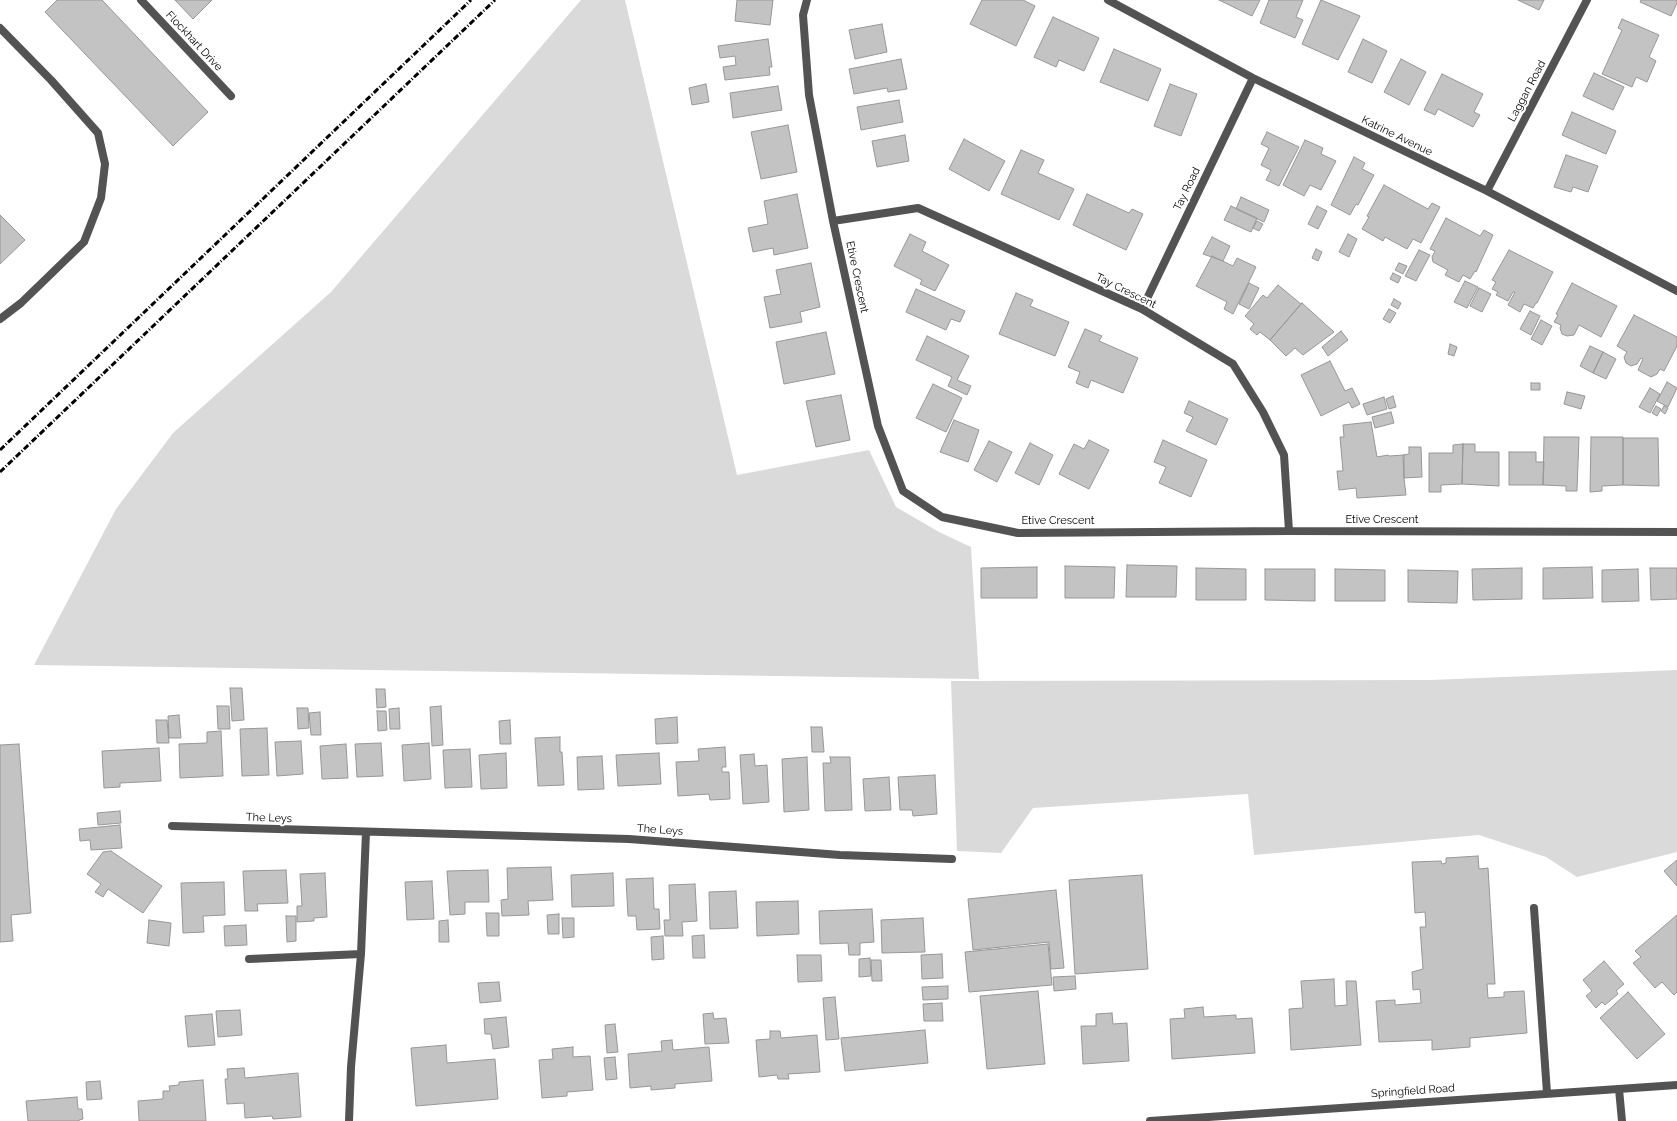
<!DOCTYPE html>
<style>
body{margin:0}
canvas{display:block;background:#fff}
</style>
<canvas width="1677" height="1121"></canvas>
<script>
const c = document.querySelector('canvas').getContext('2d');
c.lineJoin = 'round';
function fillPath(path, color) { c.fillStyle = color; c.fill(path, 'evenodd'); }
const shape = rows => new Path2D(rows.map(r => 'M' + r).join(''));
function stroke(path, color, width, dash) { c.strokeStyle = color; c.lineWidth = width; c.lineCap = dash ? 'butt' : 'round'; c.setLineDash(dash || []); c.stroke(path); }
function write(font, color, halo, rows, align = 'center') {
  c.font = font + ' Raleway,sans-serif'; c.lineWidth = 4; c.setLineDash([]); c.textBaseline = 'middle'; c.strokeStyle = halo; c.fillStyle = color; for (const [text, x, y, turn = 0] of rows) {
    c.save(); c.translate(x, y); c.rotate((+turn || 0) * Math.PI / 180); c.textAlign = isNaN(turn) ? turn : align; if (halo) c.strokeText(text, 0, 0); c.fillText(text, 0, 0); c.restore();
  }
}
const green = shape([
 [581,0,625,0,737,475,869,450,896,507,939,532,971,547,979,679,34,665,116,509,173,433,331,292],
 [1677,670,1677,852,1577,877,1546,857,1479,835,1254,855,1248,794,1033,808,1001,853,957,851,951,681,1431,680]
]);
const building = shape([
 [57,0,102,0,208,112,173,146,45,12,57,0],
 [175,0,212,0,193,19,175,0],
 [737,0,773,0,770,25,735,21,737,0],
 [982,0,1023,0,1035,6,1016,46,970,24,982,0],
 [1219,0,1260,0,1252,16,1219,0],
 [1269,0,1303,0,1296,17,1303,20,1295,38,1260,23,1269,0],
 [1321,0,1360,16,1338,60,1302,44,1321,0],
 [1518,0,1544,0,1539,10,1518,0],
 [1641,0,1677,0,1677,3,1671,16,1640,2,1641,0],
 [1053,17,1099,38,1084,71,1059,60,1056,67,1034,57,1053,17],
 [1622,19,1659,35,1649,57,1656,61,1647,82,1636,77,1632,87,1602,74,1622,30,1618,28,1622,19],
 [882,24,887,52,855,59,849,30,882,24],
 [768,39,772,67,769,67,770,75,725,80,723,67,736,65,735,56,720,58,718,46,768,39],
 [1363,39,1387,51,1372,83,1348,72,1363,39],
 [1114,49,1161,69,1148,101,1100,82,1114,49],
 [901,59,907,89,888,92,887,88,854,94,849,69,901,59],
 [1401,59,1426,72,1409,105,1384,92,1401,59],
 [1594,73,1624,87,1613,110,1583,96,1594,73],
 [1442,74,1483,94,1474,112,1480,115,1473,127,1438,109,1435,115,1424,110,1442,74],
 [706,84,709,102,692,105,689,88,706,84],
 [1170,84,1197,94,1181,136,1154,126,1170,84],
 [778,86,782,110,733,118,730,93,778,86],
 [899,100,903,122,861,130,857,107,899,100],
 [1572,112,1616,131,1606,154,1562,135,1572,112],
 [788,125,797,172,761,179,751,132,788,125],
 [1267,132,1299,147,1279,186,1266,180,1271,170,1261,165,1269,148,1261,144,1267,132],
 [905,135,909,161,877,167,872,141,905,135],
 [964,139,1005,161,989,191,949,169,964,139],
 [1305,140,1323,148,1321,154,1336,161,1321,190,1310,185,1304,196,1283,185,1305,140],
 [1021,150,1044,160,1038,173,1074,189,1059,220,1001,194,1021,150],
 [1566,155,1598,166,1588,192,1573,187,1571,192,1554,187,1566,155],
 [1354,157,1365,163,1362,169,1374,175,1358,205,1356,204,1350,215,1331,205,1354,157],
 [1384,185,1428,209,1432,203,1440,207,1421,243,1413,239,1407,249,1385,237,1383,241,1362,229,1369,217,1367,216,1384,185],
 [797,194,808,248,774,255,773,248,753,252,748,228,768,224,764,201,797,194],
 [1087,194,1129,213,1132,209,1143,214,1126,250,1073,225,1087,194],
 [1241,197,1269,210,1264,222,1236,209,1241,197],
 [1231,206,1257,218,1251,232,1224,220,1231,206],
 [1317,206,1327,211,1318,229,1308,224,1317,206],
 [0,215,25,240,0,264,0,215],
 [1446,218,1480,236,1484,230,1493,235,1476,272,1475,271,1470,279,1463,275,1459,282,1445,275,1448,270,1433,262,1432,257,1435,251,1430,249,1446,218],
 [1257,221,1263,224,1259,231,1253,228,1257,221],
 [910,234,926,242,922,251,949,265,935,291,920,284,922,280,894,266,910,234],
 [1348,234,1357,239,1349,257,1339,252,1348,234],
 [1212,237,1230,246,1223,261,1203,254,1212,237],
 [1316,249,1322,252,1318,261,1312,258,1316,249],
 [1419,250,1430,255,1416,281,1405,276,1419,250],
 [1509,250,1553,272,1537,303,1536,303,1533,308,1524,304,1520,312,1508,305,1515,292,1513,292,1508,301,1496,295,1498,292,1492,289,1496,282,1492,280,1509,250],
 [1212,256,1233,266,1237,258,1256,267,1233,314,1224,309,1227,302,1196,286,1212,256],
 [811,263,820,307,800,312,802,322,770,328,764,297,781,294,776,270,811,263],
 [1399,263,1407,266,1403,274,1395,270,1399,263],
 [1393,273,1401,277,1398,283,1390,279,1393,273],
 [1465,281,1478,287,1467,308,1454,302,1465,281],
 [1249,283,1259,288,1249,309,1239,304,1249,283],
 [1572,283,1617,306,1601,337,1579,325,1574,335,1567,336,1562,334,1560,328,1561,325,1554,322,1558,315,1556,314,1572,283],
 [1278,285,1301,304,1270,340,1260,332,1257,335,1250,329,1254,324,1245,316,1263,295,1267,298,1278,285],
 [1479,288,1491,294,1482,312,1470,306,1479,288],
 [916,289,965,311,960,322,951,319,946,330,906,312,916,289],
 [1016,293,1033,300,1030,306,1069,322,1055,356,999,334,1016,293],
 [1394,299,1401,303,1398,309,1391,305,1394,299],
 [1302,303,1334,332,1303,355,1295,348,1286,356,1270,340,1302,303],
 [1389,309,1396,313,1390,323,1383,319,1389,309],
 [1530,311,1540,316,1531,335,1520,329,1530,311],
 [1634,315,1677,337,1677,346,1664,371,1660,369,1657,374,1651,377,1638,370,1643,359,1641,358,1637,364,1631,366,1626,363,1624,357,1627,352,1617,346,1634,315],
 [1541,320,1552,326,1542,345,1531,339,1541,320],
 [1085,329,1102,336,1099,341,1138,358,1123,393,1091,380,1088,388,1076,383,1080,372,1068,367,1085,329],
 [1341,331,1348,340,1328,356,1322,347,1341,331],
 [826,332,835,374,784,384,776,342,826,332],
 [927,336,969,356,957,380,971,386,967,395,948,386,952,377,916,360,927,336],
 [1450,344,1457,347,1454,356,1448,354,1450,344],
 [1590,346,1603,352,1593,373,1580,366,1590,346],
 [1603,352,1616,359,1606,379,1593,373,1603,352],
 [1330,361,1345,391,1352,388,1360,404,1352,408,1349,402,1321,416,1301,375,1330,361],
 [1667,382,1677,388,1668,407,1657,401,1667,382],
 [1531,383,1540,383,1540,390,1531,390,1531,383],
 [933,384,962,398,946,432,916,418,933,384],
 [1650,388,1660,394,1650,413,1639,407,1650,388],
 [1567,392,1585,396,1581,409,1564,404,1567,392],
 [841,395,850,440,816,447,806,401,841,395],
 [1393,396,1396,407,1389,409,1386,399,1393,396],
 [1384,397,1387,409,1367,415,1363,404,1384,397],
 [1189,401,1228,419,1216,445,1186,431,1193,417,1184,413,1189,401],
 [1656,406,1661,409,1657,416,1652,413,1656,406],
 [1664,406,1668,408,1665,414,1661,411,1664,406],
 [1391,412,1394,423,1375,428,1372,417,1391,412],
 [954,420,979,430,968,462,940,452,954,420],
 [1371,422,1377,457,1388,455,1389,456,1404,455,1404,478,1406,495,1357,498,1356,488,1339,490,1337,471,1343,471,1340,437,1344,437,1343,425,1371,422],
 [1544,437,1579,437,1577,491,1566,491,1566,486,1543,485,1544,437],
 [1591,437,1623,437,1623,485,1602,486,1602,491,1590,492,1591,437],
 [1623,438,1658,438,1659,486,1623,485,1623,438],
 [1089,440,1109,450,1089,489,1059,474,1074,444,1084,449,1089,440],
 [1163,440,1207,460,1191,497,1159,483,1166,467,1154,462,1163,440],
 [989,441,1012,452,997,482,974,470,989,441],
 [1030,443,1053,455,1039,485,1015,473,1030,443],
 [1463,444,1475,444,1475,452,1499,452,1499,486,1462,484,1463,444],
 [1463,444,1462,484,1441,485,1441,492,1429,492,1429,453,1453,453,1453,445,1463,444],
 [1409,447,1421,447,1422,477,1404,478,1403,455,1409,454,1409,447],
 [1509,452,1536,452,1536,462,1544,462,1543,485,1509,485,1509,452],
 [1127,565,1177,566,1176,597,1126,597,1127,565],
 [1065,566,1115,567,1114,598,1065,598,1065,566],
 [1037,567,1037,598,981,598,981,568,1037,567],
 [1592,567,1593,598,1543,599,1543,568,1592,567],
 [1196,568,1246,569,1246,600,1196,600,1196,568],
 [1522,568,1522,599,1473,600,1472,569,1522,568],
 [1650,568,1677,568,1677,599,1651,600,1650,568],
 [1265,569,1315,569,1315,601,1265,600,1265,569],
 [1335,569,1385,570,1385,601,1335,601,1335,569],
 [1638,569,1639,601,1602,602,1602,570,1638,569],
 [1408,570,1458,571,1457,603,1408,602,1408,570],
 [230,688,242,688,244,720,232,721,230,688],
 [376,689,385,689,386,707,377,708,376,689],
 [217,706,229,706,230,729,218,729,217,706],
 [441,706,443,745,432,746,430,707,441,706],
 [297,708,308,708,309,728,298,729,297,708],
 [399,708,400,729,390,729,389,709,399,708],
 [377,711,386,711,387,730,378,731,377,711],
 [320,712,321,735,311,735,309,713,320,712],
 [179,715,181,738,169,738,168,716,179,715],
 [677,717,678,743,656,744,655,719,677,717],
 [156,720,167,720,169,743,157,743,156,720],
 [510,720,511,744,500,744,499,721,510,720],
 [811,727,822,727,824,752,812,752,811,727],
 [267,728,269,775,242,776,240,729,267,728],
 [221,731,223,776,180,778,179,744,207,743,207,732,221,731],
 [560,737,560,752,562,752,564,785,538,786,535,738,560,737],
 [301,741,303,774,277,776,275,742,301,741],
 [381,743,383,776,357,777,355,744,381,743],
 [429,743,431,779,404,781,402,745,429,743],
 [19,744,31,913,11,915,13,941,0,942,0,745,19,744],
 [346,744,348,778,322,779,320,746,346,744],
 [725,747,726,767,722,767,722,772,729,772,730,799,710,800,709,794,678,796,676,762,699,761,698,749,725,747],
 [159,748,161,781,120,783,120,787,104,788,102,751,159,748],
 [470,749,472,787,445,788,443,750,470,749],
 [506,753,507,788,481,789,479,755,506,753],
 [659,753,661,784,618,786,616,755,659,753],
 [754,754,755,766,767,765,769,802,743,804,740,755,754,754],
 [602,756,604,789,578,790,577,757,602,756],
 [807,757,809,810,784,812,782,759,807,757],
 [830,757,850,757,852,810,825,811,823,763,831,763,830,757],
 [935,775,937,814,913,816,912,810,900,810,898,777,935,775],
 [889,777,891,810,865,811,863,779,889,777],
 [120,811,121,823,98,825,97,813,120,811],
 [120,825,122,848,91,850,90,840,80,841,79,829,120,825],
 [111,851,162,886,143,913,108,889,103,897,95,892,101,884,87,874,103,852,111,851],
 [1478,856,1479,869,1488,868,1495,984,1487,984,1488,998,1504,997,1504,992,1524,991,1527,1033,1470,1038,1470,1047,1432,1050,1432,1040,1379,1042,1376,1001,1395,1000,1395,1005,1421,1003,1420,989,1413,990,1412,972,1423,969,1420,927,1426,927,1425,912,1415,913,1412,862,1441,861,1442,864,1446,863,1446,858,1478,856],
 [1677,860,1677,886,1664,871,1677,860],
 [551,867,553,900,528,901,529,915,502,916,501,900,508,899,507,868,551,867],
 [286,870,288,903,257,904,258,911,245,911,243,871,286,870],
 [488,870,489,902,465,902,465,914,450,915,447,871,488,870],
 [325,873,327,917,314,918,314,921,297,922,297,906,302,906,300,874,325,873],
 [613,873,614,906,572,907,571,875,613,873],
 [1142,875,1148,969,1075,974,1069,880,1142,875],
 [653,878,654,909,659,909,660,929,637,930,636,916,628,916,626,879,653,878],
 [432,881,434,919,407,920,405,882,432,881],
 [224,882,225,915,203,916,204,932,183,933,181,883,224,882],
 [695,884,697,921,682,922,683,936,665,936,664,920,670,920,669,885,695,884],
 [1056,890,1064,968,1051,969,1049,942,973,950,968,899,1056,890],
 [736,891,738,928,710,929,709,892,736,891],
 [798,901,799,934,757,936,756,902,798,901],
 [872,909,874,942,860,943,860,955,849,955,848,943,820,944,819,911,872,909],
 [486,913,499,913,499,936,487,936,486,913],
 [559,914,559,934,548,934,547,915,559,914],
 [1677,915,1677,992,1674,995,1662,982,1655,988,1633,963,1641,957,1635,951,1677,915],
 [286,916,296,916,296,941,287,942,286,916],
 [562,918,574,918,574,937,563,938,562,918],
 [923,918,925,952,882,953,881,920,923,918],
 [149,920,171,923,169,946,147,943,149,920],
 [448,920,449,942,439,942,439,921,448,920],
 [246,925,247,945,225,946,224,926,246,925],
 [704,935,705,958,693,958,692,936,704,935],
 [663,936,664,959,652,960,651,937,663,936],
 [1048,944,1052,985,969,992,965,952,1048,944],
 [942,954,943,978,922,979,921,955,942,954],
 [797,955,821,955,822,981,798,982,797,955],
 [870,958,871,976,859,977,859,959,870,958],
 [871,960,881,960,882,981,872,981,871,960],
 [1604,961,1624,984,1616,991,1618,994,1605,1005,1602,1002,1596,1008,1586,996,1592,991,1583,980,1604,961],
 [1075,976,1076,989,1054,991,1053,977,1075,976],
 [1334,979,1335,1006,1347,1005,1346,981,1356,981,1361,1045,1291,1050,1289,1009,1303,1008,1301,981,1334,979],
 [499,982,501,1001,480,1003,478,983,499,982],
 [948,986,948,999,923,1000,922,987,948,986],
 [1038,991,1045,1064,987,1069,980,996,1038,991],
 [1628,992,1665,1034,1637,1059,1600,1018,1628,992],
 [835,997,839,1039,826,1040,823,998,835,997],
 [942,1003,943,1021,924,1021,923,1004,942,1003],
 [1203,1007,1204,1017,1236,1015,1236,1019,1252,1018,1255,1053,1172,1059,1170,1019,1185,1018,1184,1009,1203,1007],
 [240,1010,242,1035,218,1037,216,1011,240,1010],
 [713,1013,714,1019,726,1018,729,1043,705,1044,703,1014,713,1013],
 [1112,1013,1113,1024,1127,1023,1129,1061,1083,1064,1081,1026,1096,1026,1096,1014,1112,1013],
 [212,1014,215,1045,188,1047,185,1016,212,1014],
 [506,1017,509,1047,493,1049,491,1034,485,1034,484,1019,506,1017],
 [615,1024,618,1052,607,1053,605,1025,615,1024],
 [925,1030,928,1063,845,1071,841,1038,925,1030],
 [770,1031,780,1031,781,1038,817,1035,820,1072,788,1074,789,1079,778,1079,777,1075,759,1077,756,1040,770,1039,770,1031],
 [672,1040,673,1050,709,1047,712,1081,675,1084,675,1088,651,1090,651,1086,630,1088,628,1054,662,1051,661,1041,672,1040],
 [446,1045,447,1063,495,1059,498,1099,416,1106,411,1048,446,1045],
 [573,1047,573,1057,590,1056,593,1090,567,1092,567,1096,542,1098,539,1060,553,1059,552,1049,573,1047],
 [615,1057,617,1079,606,1080,604,1058,615,1057],
 [244,1068,245,1078,298,1073,301,1117,273,1119,272,1116,245,1118,244,1103,227,1104,225,1079,228,1079,227,1069,244,1068],
 [203,1080,206,1121,139,1121,138,1101,163,1099,163,1091,170,1091,169,1086,179,1085,179,1082,203,1080],
 [100,1081,102,1099,87,1100,86,1082,100,1081],
 [77,1097,78,1109,82,1109,83,1119,79,1120,79,1121,28,1121,26,1101,77,1097]
]);
const minor = shape([
 [141,0,231,96],
 [807,0,803,15,809,95,833,221,878,426,903,491,942,517,1018,533,1289,531,1677,532],
 [1108,0,1253,78,1487,191,1677,291],
 [0,28,51,80,98,133,105,164,101,198,84,242,21,303,0,319],
 [1487,191,1587,0],
 [833,221,918,208,1142,309,1233,364,1263,412,1284,455,1289,531],
 [1142,309,1253,78],
 [172,826,629,839,840,855,952,859],
 [1534,908,1547,1093],
 [249,959,361,954],
 [1619,1089,1622,1121],
 [349,1121,351,1067,361,954,366,832],
 [1150,1121,1677,1085]
]);
const rail = shape([
 [0,450,471,0],
 [0,472,495,0]
]);
const streetNames = [
 ["Flockhart Drive",194,41,47],
 ["Laggan Road",1527,91,-62],
 ["Katrine Avenue",1397,136,26],
 ["Tay Road",1187,189,-64],
 ["Etive Crescent",857,277,78],
 ["Tay Crescent",1126,291,26],
 ["Etive Crescent",1382,520],
 ["Etive Crescent",1058,521],
 ["The Leys",269,818,2],
 ["The Leys",660,830,4],
 ["Springfield Road",1413,1091,-4]
];
fillPath(green, '#dadada');
fillPath(building, '#c3c3c3');
stroke(building, '#979797', 1);
stroke(minor, '#535353', 8);
stroke(rail, '#000', 3, [6, 2, 1, 2]);
write('11px', '#000', '#fff', streetNames);
</script>
